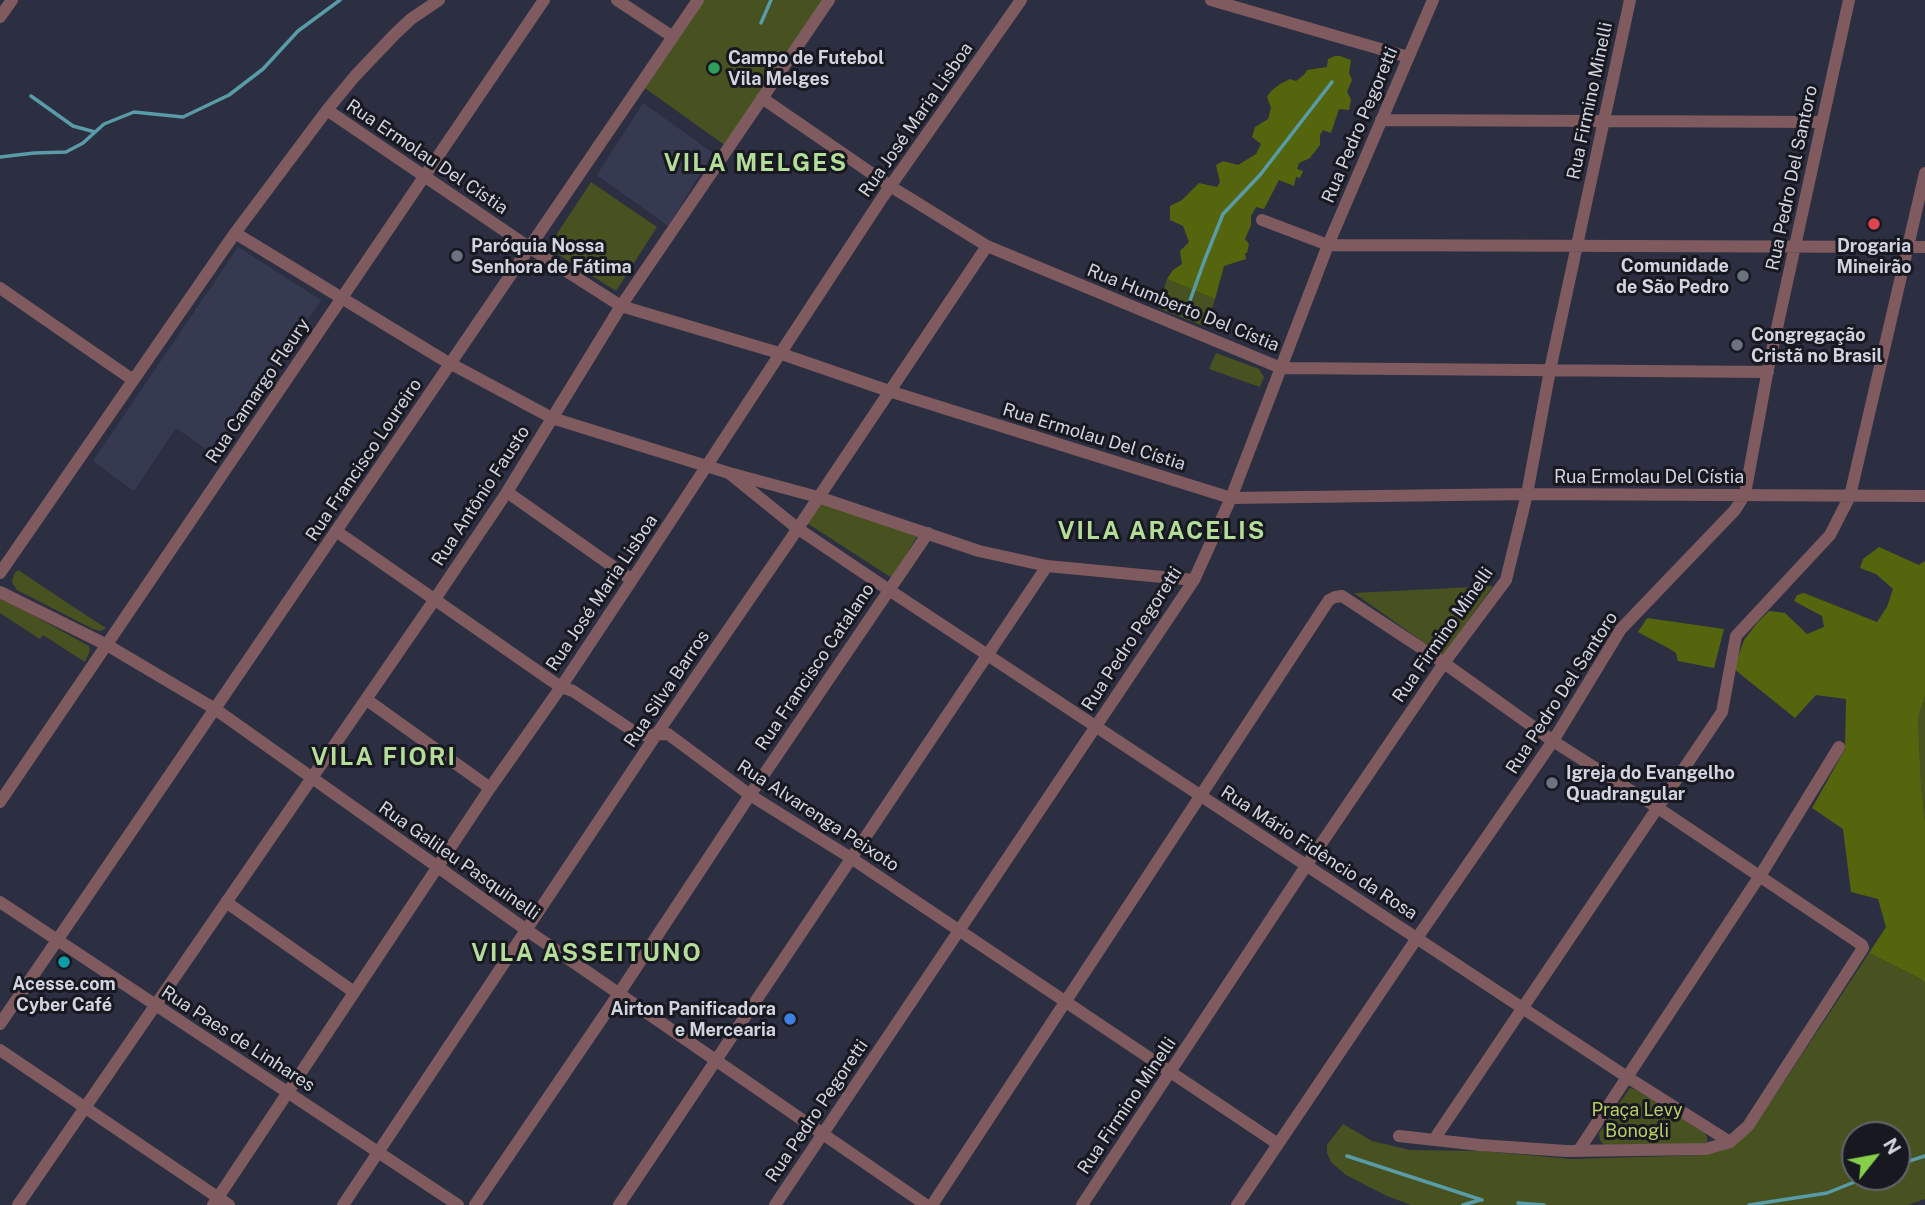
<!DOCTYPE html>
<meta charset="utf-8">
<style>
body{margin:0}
#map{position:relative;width:1925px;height:1205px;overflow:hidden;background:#2c2f41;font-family:"Public Sans",sans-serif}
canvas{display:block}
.north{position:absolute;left:1841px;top:1121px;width:70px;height:70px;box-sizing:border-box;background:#171820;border:2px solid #62646d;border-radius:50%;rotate:59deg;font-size:19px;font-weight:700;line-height:28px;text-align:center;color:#d2d5e0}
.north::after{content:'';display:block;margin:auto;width:24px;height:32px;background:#86cf4b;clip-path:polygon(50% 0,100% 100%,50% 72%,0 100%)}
</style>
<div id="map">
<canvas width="1925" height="1205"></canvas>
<div class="north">N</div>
</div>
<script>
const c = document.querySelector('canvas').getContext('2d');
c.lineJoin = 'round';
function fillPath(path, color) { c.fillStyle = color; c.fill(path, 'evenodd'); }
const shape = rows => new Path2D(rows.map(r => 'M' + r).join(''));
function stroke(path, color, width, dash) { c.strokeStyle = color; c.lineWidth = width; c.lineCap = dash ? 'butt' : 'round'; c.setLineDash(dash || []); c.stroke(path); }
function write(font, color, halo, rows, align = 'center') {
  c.font = font + ' "Public Sans",sans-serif'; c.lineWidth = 6; c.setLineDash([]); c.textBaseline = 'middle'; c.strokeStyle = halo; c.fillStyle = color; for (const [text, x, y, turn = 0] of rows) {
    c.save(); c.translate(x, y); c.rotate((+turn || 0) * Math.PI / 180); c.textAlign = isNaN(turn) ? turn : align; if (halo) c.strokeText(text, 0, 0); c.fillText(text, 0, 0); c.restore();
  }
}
const built = shape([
 [643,103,713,153,668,226,597,175],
 [238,247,321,300,217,457,176,428,134,491,93,461]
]);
const green = shape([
 [700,0,826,0,726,146,642,86],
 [591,182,657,227,616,291,553,251,549,246],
 [1167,279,1215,299,1206,327,1158,308],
 [1216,353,1259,369,1264,377,1260,387,1209,369],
 [821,499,918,535,892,578,807,523],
 [18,570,72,606,106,628,101,631,93,629,17,590,12,582,14,574],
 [1493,586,1443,656,1354,593],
 [0,597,89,646,90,650,85,662,43,635,40,639,0,613],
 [1925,696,1925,822,1921,784,1918,718],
 [1869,953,1921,979,1925,983,1925,1199,1908,1205,1411,1205,1387,1196,1346,1175,1331,1162,1327,1153,1327,1145,1343,1124,1372,1141,1410,1150,1481,1151,1572,1159,1707,1155,1772,1100],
 [1855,1135,1897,1135,1897,1177,1855,1177],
 [1630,1088,1634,1089,1704,1132,1707,1137,1707,1142,1703,1144,1604,1145,1600,1140,1599,1133]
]);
const forest = shape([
 [1335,56,1340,56,1351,60,1349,73,1352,80,1347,92,1351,99,1349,110,1339,109,1331,133,1323,130,1320,135,1320,145,1310,158,1299,163,1297,169,1303,171,1300,178,1296,177,1294,186,1279,180,1264,209,1256,207,1251,216,1251,225,1245,239,1249,244,1247,253,1245,253,1246,259,1224,266,1215,299,1167,279,1173,270,1182,264,1180,251,1189,242,1183,226,1170,220,1170,206,1182,200,1199,183,1217,187,1220,182,1216,165,1223,161,1238,165,1256,154,1261,144,1252,137,1255,127,1268,119,1271,108,1267,97,1271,91,1280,84,1290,79,1296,81,1304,75,1307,70,1327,67,1328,59],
 [1879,547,1919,565,1925,561,1925,696,1918,718,1921,784,1925,822,1925,983,1921,979,1869,953,1886,927,1878,899,1851,892,1843,829,1812,808,1845,749,1846,699,1816,695,1795,718,1734,669,1744,640,1757,623,1769,611,1785,613,1807,634,1824,627,1822,616,1794,601,1797,595,1804,593,1877,622,1887,607,1893,589,1876,574,1860,568,1863,559],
 [1647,618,1724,629,1714,668,1678,661,1676,653,1670,649,1638,632]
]);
const stream = shape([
 [761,23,771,0],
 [31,96,73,126,95,132],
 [0,157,34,153,66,152,83,143,104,124,134,112,183,117,229,95,263,69,298,31,340,0],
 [1188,306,1205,259,1223,214,1260,175,1332,82],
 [1347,1156,1482,1200],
 [1897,1165,1925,1156],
 [1518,1203,1544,1205],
 [1463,1205,1480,1200],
 [1749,1205,1827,1193,1867,1177]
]);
const minor = shape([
 [617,0,673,37],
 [1211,0,1408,57],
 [0,17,12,0],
 [762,98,890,186,987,246,1281,368,1768,372],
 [327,110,530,248,621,306,779,353,889,391,1231,498,1527,494,1925,496],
 [1381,120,1822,122],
 [1262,220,1328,245,1925,247],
 [235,233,442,359,552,418,729,473,818,497,979,551,1047,566,1194,580],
 [0,288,133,380],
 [729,473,797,528,889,590,1627,1077,1730,1142],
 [507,492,632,580],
 [336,531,549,679,561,687,573,691,639,735,668,734,750,795,851,858,1278,1144],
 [0,573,235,233,327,110,355,76,395,34,411,19,439,0],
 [0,592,107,645,215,709,528,931,926,1205],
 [367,700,490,788],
 [0,802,544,0],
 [0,902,458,1205],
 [226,902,354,992],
 [0,1024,698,0],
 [0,1050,229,1205],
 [1435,1138,1722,712,1736,636,1830,535,1850,496,1925,173],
 [1579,1150,1763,871,1839,747],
 [18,1205,435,599,507,492,621,306,829,0],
 [213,1205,490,788,561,687,632,580,882,198,1021,0],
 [343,1205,656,735,790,540,987,246],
 [475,1205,620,992,750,795,928,533],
 [619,1205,1047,566],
 [775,1205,1194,580,1231,498,1328,245,1433,0],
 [932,1205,1323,609,1329,600,1335,597,1342,596,1444,663,1553,741,1658,808,1862,945,1863,948,1748,1126,1730,1142,1706,1149,1566,1151,1480,1145,1399,1136],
 [1082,1205,1306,866,1444,663,1506,580,1527,494,1550,370,1630,0],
 [1237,1205,1417,938,1553,741,1621,629,1735,510,1745,494,1768,369,1849,0]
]);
const markers = [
 [714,68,7,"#2e9e5b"],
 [1874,224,7,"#e0444e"],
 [457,256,7,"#6b7280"],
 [1743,276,7,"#6b7280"],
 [1737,345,7,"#6b7280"],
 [1552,783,7,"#6b7280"],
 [64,962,7,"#0f9aa8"],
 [790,1019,7,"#3f7fe0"]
];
const poiNames = [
 ["Campo de Futebol",728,58],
 ["Vila Melges",728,79],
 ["Paróquia Nossa",471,246],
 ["Senhora de Fátima",471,267],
 ["Drogaria",1874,246,"center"],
 ["Mineirão",1874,267,"center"],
 ["Comunidade",1729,266,"right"],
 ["de São Pedro",1729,287,"right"],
 ["Congregação",1751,335],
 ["Cristã no Brasil",1751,356],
 ["Igreja do Evangelho",1566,773],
 ["Quadrangular",1566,794],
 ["Acesse.com",64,984,"center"],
 ["Cyber Café",64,1005,"center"],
 ["Airton Panificadora",776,1009,"right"],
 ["e Mercearia",776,1030,"right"]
];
const streetNames = [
 ["Rua Firmino Minelli",1590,101,-78],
 ["Rua José Maria Lisboa",916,120,-55],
 ["Rua Pedro Pegoretti",1360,125,-67],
 ["Rua Ermolau Del Cístia",427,157,34],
 ["Rua Pedro Del Santoro",1792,178,-78],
 ["Rua Humberto Del Cístia",1183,308,22],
 ["Rua Camargo Fleury",258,391,-56],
 ["Rua Ermolau Del Cístia",1094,437,17],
 ["Rua Francisco Loureiro",364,460,-56],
 ["Rua Ermolau Del Cístia",1649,477],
 ["Rua Antônio Fausto",481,496,-57],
 ["Rua José Maria Lisboa",602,593,-56],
 ["Rua Firmino Minelli",1443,635,-55],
 ["Rua Pedro Pegoretti",1132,639,-57],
 ["Rua Francisco Catalano",815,667,-56],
 ["Rua Silva Barros",667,689,-56],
 ["Rua Pedro Del Santoro",1562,693,-57],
 ["Rua Alvarenga Peixoto",818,816,33],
 ["Rua Mário Fidêncio da Rosa",1319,853,33],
 ["Rua Galileu Pasquinelli",459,861,35],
 ["Rua Paes de Linhares",238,1039,33],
 ["Rua Firmino Minelli",1127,1106,-56],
 ["Rua Pedro Pegoretti",817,1111,-56]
];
const parkNames = [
 ["Praça Levy",1637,1110],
 ["Bonogli",1637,1131]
];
const districtNames = [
 ["VILA MELGES",756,164],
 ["VILA ARACELIS",1162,532],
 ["VILA FIORI",384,758],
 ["VILA ASSEITUNO",587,954]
];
fillPath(built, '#363a51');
fillPath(green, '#475220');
fillPath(forest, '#55650e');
stroke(stream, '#599ba7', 3.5);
stroke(minor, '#7f5b5f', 12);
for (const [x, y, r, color] of markers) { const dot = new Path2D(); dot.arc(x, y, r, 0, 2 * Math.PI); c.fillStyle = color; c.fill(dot); stroke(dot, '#171820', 2.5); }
write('bold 18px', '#d2d5e0', '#171820', poiNames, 'left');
write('18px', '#d2d5e0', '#171820', streetNames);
write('18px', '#b6ce63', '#171820', parkNames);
c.letterSpacing = '2px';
write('bold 24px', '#b4dd9a', '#171820', districtNames);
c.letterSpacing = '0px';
</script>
